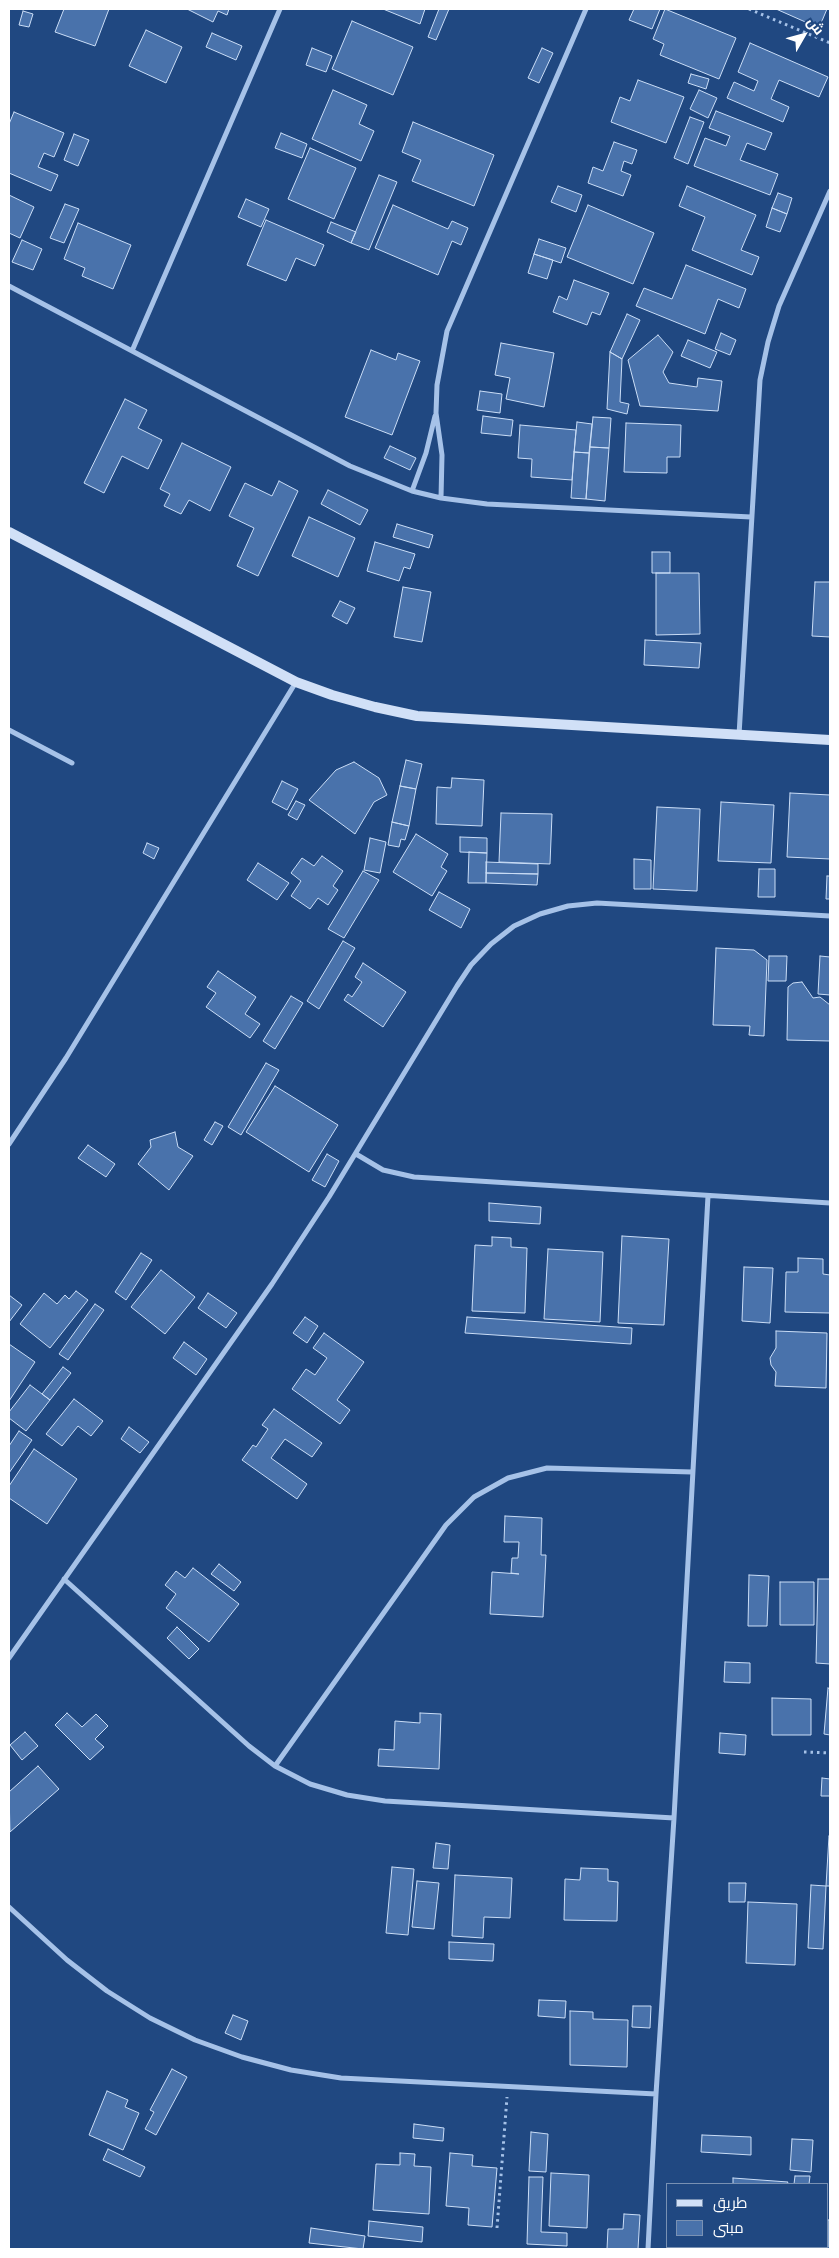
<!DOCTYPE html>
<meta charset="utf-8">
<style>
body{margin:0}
#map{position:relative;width:839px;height:2258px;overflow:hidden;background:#204881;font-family:"Asap Condensed",Cairo,sans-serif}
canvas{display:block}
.frame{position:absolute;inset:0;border:10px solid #fff;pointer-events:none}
.legend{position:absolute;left:666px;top:2183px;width:162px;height:65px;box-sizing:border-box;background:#204881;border:1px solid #7991b3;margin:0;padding:6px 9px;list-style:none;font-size:15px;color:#fff}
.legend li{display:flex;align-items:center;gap:10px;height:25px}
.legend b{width:25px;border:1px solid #7991b3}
.north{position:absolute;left:779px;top:10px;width:50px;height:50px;-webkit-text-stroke:4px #204881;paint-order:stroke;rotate:52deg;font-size:14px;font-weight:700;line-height:20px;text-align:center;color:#fff}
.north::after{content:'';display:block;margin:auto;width:18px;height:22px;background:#fff;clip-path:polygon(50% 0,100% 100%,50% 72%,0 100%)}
</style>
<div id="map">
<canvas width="839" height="2258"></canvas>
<div class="frame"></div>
<ul class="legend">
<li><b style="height:6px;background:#d1e0f7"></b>طريق</li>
<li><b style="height:14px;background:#4972ab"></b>مبنى</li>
</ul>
<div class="north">ش</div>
</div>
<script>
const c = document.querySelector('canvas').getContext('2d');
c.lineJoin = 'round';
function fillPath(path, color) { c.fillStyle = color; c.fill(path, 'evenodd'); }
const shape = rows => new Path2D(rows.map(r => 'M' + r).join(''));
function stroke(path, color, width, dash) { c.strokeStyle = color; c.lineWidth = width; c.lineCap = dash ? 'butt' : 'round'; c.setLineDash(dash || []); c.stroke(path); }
const building = shape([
 [64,9,109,9,95,46,55,32,64,9],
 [187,9,229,9,227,15,218,11,213,22,187,9],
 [383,9,425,9,420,24,383,9],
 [439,9,449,9,436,40,428,37,439,9],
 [634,9,660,9,652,29,629,20,634,9],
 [665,9,736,38,719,79,660,55,664,44,653,39,665,9],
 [776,9,827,9,819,28,776,9],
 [23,11,33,14,29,27,19,25,23,11],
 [352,21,413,47,393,95,332,69,352,21],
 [146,30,182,47,166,83,129,66,146,30],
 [212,33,242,46,236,60,206,47,212,33],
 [750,43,828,77,819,97,779,80,771,99,789,107,783,122,727,98,734,82,754,91,758,81,738,72,750,43],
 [312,48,332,56,326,72,306,65,312,48],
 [542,48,553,53,539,83,528,78,542,48],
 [691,74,709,79,706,89,688,83,691,74],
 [638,80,684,97,666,143,611,122,620,97,630,101,638,80],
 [333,90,367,105,359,124,374,131,361,161,312,139,333,90],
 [699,90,717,98,708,118,690,109,699,90],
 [716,111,772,133,765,150,747,143,740,160,778,174,770,195,694,166,705,138,726,146,730,136,709,128,716,111],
 [14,112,64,133,54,157,44,153,38,167,58,175,51,191,9,173,9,124,14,112],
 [690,117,704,122,688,164,674,158,690,117],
 [413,122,494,155,474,206,412,181,421,160,402,152,413,122],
 [281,133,307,144,302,158,275,148,281,133],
 [74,134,89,140,78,166,64,160,74,134],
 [614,142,637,150,632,164,624,161,621,171,631,175,623,196,588,183,593,167,603,171,614,142],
 [310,148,356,168,334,219,288,199,310,148],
 [379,175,397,182,369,250,351,243,379,175],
 [558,186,582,195,576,212,551,202,558,186],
 [687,186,756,215,741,250,759,257,752,275,692,250,705,217,679,206,687,186],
 [778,193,792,198,787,214,772,208,778,193],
 [9,195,34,207,20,238,9,233,9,195],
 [246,199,269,209,261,227,238,217,246,199],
 [65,204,79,209,64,243,50,238,65,204],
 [393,205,448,229,452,221,468,228,461,245,452,241,438,275,375,248,393,205],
 [588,205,654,233,633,284,567,257,588,205],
 [772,208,787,214,780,232,766,227,772,208],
 [266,220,324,245,315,266,296,258,286,281,247,265,266,220],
 [331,222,356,232,351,243,327,232,331,222],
 [78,223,131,245,113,289,82,276,85,268,64,259,78,223],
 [539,239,566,248,561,263,534,254,539,239],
 [22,240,42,249,33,270,12,262,22,240],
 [534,254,553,260,547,279,528,273,534,254],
 [686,265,746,289,739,308,718,299,705,334,636,306,644,288,672,299,686,265],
 [574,280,609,293,600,315,592,312,587,325,553,312,559,296,567,300,574,280],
 [627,314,640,320,622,359,610,352,627,314],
 [721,333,736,340,730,355,715,349,721,333],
 [658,335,673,352,663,372,669,383,697,387,698,378,722,381,718,411,640,406,628,360,658,335],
 [688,340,717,352,710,368,681,356,688,340],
 [501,343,554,353,544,407,506,399,510,378,495,375,501,343],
 [371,350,396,360,398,353,420,361,392,435,345,417,371,350],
 [610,352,622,359,620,402,629,404,627,414,607,409,610,352],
 [480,391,502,394,500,413,477,410,480,391],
 [125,399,147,410,138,428,162,440,148,469,122,456,104,493,84,483,125,399],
 [483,416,513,420,511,436,481,433,483,416],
 [593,417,611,418,609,448,590,447,593,417],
 [577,422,592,424,589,453,574,452,577,422],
 [626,423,681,425,680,457,667,457,667,473,624,472,626,423],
 [520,425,576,430,572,480,531,477,532,459,518,458,520,425],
 [182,443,231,467,210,511,189,500,181,514,164,506,170,494,160,489,182,443],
 [390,446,416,458,410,470,384,458,390,446],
 [590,447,609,448,605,501,586,499,590,447],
 [574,452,589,453,586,499,571,498,574,452],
 [279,481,298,491,258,576,237,566,254,528,229,516,245,483,272,496,279,481],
 [328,490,368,510,360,525,321,504,328,490],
 [309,517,355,538,338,577,292,556,309,517],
 [397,524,433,535,429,548,393,537,397,524],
 [375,542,415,554,410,569,404,567,399,581,367,571,375,542],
 [652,552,670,552,670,573,652,573,652,552],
 [656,573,699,573,700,634,656,635,656,573],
 [815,582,830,582,830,637,812,636,815,582],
 [403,587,431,592,422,642,394,637,403,587],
 [340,601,355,608,347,624,332,616,340,601],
 [645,640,701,643,699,668,644,665,645,640],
 [406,760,422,764,416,789,400,786,406,760],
 [354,762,379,778,387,795,374,802,355,834,309,800,336,770,354,762],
 [452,778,484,780,482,826,436,824,437,787,451,788,452,778],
 [282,781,298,789,287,810,272,802,282,781],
 [400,786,416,789,409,826,392,822,400,786],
 [790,793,830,795,830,859,787,857,790,793],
 [296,801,305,805,297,820,288,815,296,801],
 [721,802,774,805,771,863,718,861,721,802],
 [657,807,700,809,697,891,653,889,657,807],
 [501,813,552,814,550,864,499,862,501,813],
 [392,822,409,826,405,840,401,839,399,847,388,845,392,822],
 [416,834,448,854,441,867,447,871,432,896,393,872,416,834],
 [460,837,487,838,487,853,460,852,460,837],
 [370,838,386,842,380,873,364,870,370,838],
 [147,843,159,848,154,859,143,853,147,843],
 [469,852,487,853,486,883,468,883,469,852],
 [322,856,343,871,333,886,338,890,328,905,318,898,310,909,291,896,301,881,291,873,302,858,314,866,322,856],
 [634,859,651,860,651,889,634,889,634,859],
 [486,862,538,864,538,874,486,873,486,862],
 [258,863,289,883,277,900,247,880,258,863],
 [759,869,775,869,775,897,758,897,759,869],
 [363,871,379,880,344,938,328,929,363,871],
 [486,873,538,874,537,885,486,883,486,873],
 [827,876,830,876,830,899,826,899,827,876],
 [439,892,470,909,461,928,429,910,439,892],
 [343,941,355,948,319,1009,307,1001,343,941],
 [716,948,754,950,767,960,764,1036,749,1035,750,1026,713,1025,716,948],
 [769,956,787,956,786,981,768,981,769,956],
 [820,956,830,957,830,995,818,994,820,956],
 [363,963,406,992,383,1027,344,1000,348,994,352,997,362,982,355,977,363,963],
 [218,971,256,997,245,1014,260,1024,250,1038,206,1007,216,993,207,987,218,971],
 [802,982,813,998,820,997,830,1005,830,1041,787,1040,788,987,793,983,802,982],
 [291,996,303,1003,275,1049,263,1041,291,996],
 [266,1063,279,1070,241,1135,228,1127,266,1063],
 [275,1086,338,1125,309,1172,246,1132,275,1086],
 [215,1122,223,1126,212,1145,204,1140,215,1122],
 [175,1132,178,1147,193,1156,169,1190,138,1164,151,1147,150,1140,175,1132],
 [88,1145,115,1164,106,1177,78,1158,88,1145],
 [327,1154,339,1161,325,1187,312,1180,327,1154],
 [489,1203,541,1207,540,1224,489,1221,489,1203],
 [622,1236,669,1239,664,1325,618,1323,622,1236],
 [492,1237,511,1238,511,1247,527,1248,525,1313,472,1311,475,1245,492,1246,492,1237],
 [548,1249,603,1252,600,1322,544,1319,548,1249],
 [141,1253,152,1260,126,1300,115,1292,141,1253],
 [798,1258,823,1259,823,1274,830,1275,830,1313,785,1312,786,1272,798,1272,798,1258],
 [744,1267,773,1268,770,1323,742,1321,744,1267],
 [161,1270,195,1297,165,1334,131,1307,161,1270],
 [76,1291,88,1300,50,1348,20,1324,44,1293,57,1304,65,1295,69,1299,76,1291],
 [208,1293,237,1313,226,1328,198,1308,208,1293],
 [9,1295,22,1305,9,1322,9,1295],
 [95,1304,104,1310,68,1360,59,1354,95,1304],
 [305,1317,318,1326,307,1343,293,1333,305,1317],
 [467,1317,632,1328,631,1344,465,1333,467,1317],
 [776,1331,827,1333,826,1388,775,1386,776,1372,771,1365,770,1358,776,1348,776,1331],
 [324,1333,364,1362,337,1400,350,1410,340,1424,292,1389,306,1369,315,1375,327,1358,313,1348,324,1333],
 [184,1342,207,1359,196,1375,173,1358,184,1342],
 [9,1344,35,1362,9,1401,9,1344],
 [63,1367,71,1373,50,1400,42,1394,63,1367],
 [30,1385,50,1400,26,1431,9,1418,9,1412,30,1385],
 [74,1399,103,1421,91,1436,78,1426,62,1446,46,1434,74,1399],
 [274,1409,322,1443,312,1457,285,1439,271,1458,307,1484,297,1499,242,1460,253,1445,256,1447,268,1429,262,1425,274,1409],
 [129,1427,149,1442,140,1453,121,1439,129,1427],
 [19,1431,32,1440,9,1473,9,1446,19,1431],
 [34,1449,77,1479,47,1524,9,1498,9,1486,34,1449],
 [505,1516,542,1518,541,1555,546,1555,543,1617,490,1614,492,1572,519,1574,511,1573,512,1558,518,1558,519,1542,504,1542,505,1516],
 [219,1564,241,1582,234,1591,211,1574,219,1564],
 [193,1568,239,1604,209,1642,166,1608,176,1594,165,1585,176,1571,185,1578,193,1568],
 [749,1575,769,1576,767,1626,748,1626,749,1575],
 [818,1579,830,1579,830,1664,816,1663,818,1579],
 [780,1582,814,1582,814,1625,780,1625,780,1582],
 [177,1627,199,1649,189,1659,167,1638,177,1627],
 [725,1662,750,1663,750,1683,724,1682,725,1662],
 [828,1688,830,1689,830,1735,824,1734,828,1688],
 [772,1698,811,1699,811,1735,772,1735,772,1698],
 [67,1713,82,1727,96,1714,108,1726,95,1739,104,1747,90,1760,55,1725,67,1713],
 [420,1713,441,1714,439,1769,378,1766,379,1749,394,1750,395,1721,420,1723,420,1713],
 [25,1732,38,1746,22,1760,10,1745,25,1732],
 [720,1733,746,1735,745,1755,719,1753,720,1733],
 [38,1766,59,1789,10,1832,9,1792,38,1766],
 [822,1778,830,1779,830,1796,821,1796,822,1778],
 [829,1836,830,1836,830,1886,826,1886,829,1836],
 [436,1843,450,1845,448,1869,433,1868,436,1843],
 [392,1867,414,1869,408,1935,386,1933,392,1867],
 [581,1868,608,1869,608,1881,618,1882,617,1921,564,1920,565,1879,580,1880,581,1868],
 [455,1875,512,1878,510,1918,484,1917,483,1938,452,1936,455,1875],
 [417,1881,439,1883,434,1929,412,1927,417,1881],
 [729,1883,746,1883,745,1902,729,1902,729,1883],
 [811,1885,826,1886,823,1949,808,1948,811,1885],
 [748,1902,797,1904,795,1965,746,1963,748,1902],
 [449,1942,494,1944,493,1961,449,1959,449,1942],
 [539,2000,566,2001,565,2018,538,2016,539,2000],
 [633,2006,651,2006,650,2028,632,2027,633,2006],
 [570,2011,593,2012,593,2019,628,2020,627,2067,570,2065,570,2011],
 [233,2015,248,2021,241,2040,225,2033,233,2015],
 [172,2069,187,2077,156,2135,145,2129,154,2112,150,2110,172,2069],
 [107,2091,128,2100,125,2107,139,2113,123,2150,89,2135,107,2091],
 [414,2124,444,2128,443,2141,413,2138,414,2124],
 [531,2132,548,2134,546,2172,529,2171,531,2132],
 [702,2135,751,2137,751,2155,701,2152,702,2135],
 [792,2139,813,2140,811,2172,790,2170,792,2139],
 [108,2149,145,2167,140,2177,103,2160,108,2149],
 [400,2153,415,2154,414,2166,431,2167,429,2214,373,2210,376,2164,400,2165,400,2153],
 [450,2153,473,2155,472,2166,497,2168,492,2227,468,2225,469,2208,446,2206,450,2153],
 [551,2173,589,2175,587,2228,549,2226,551,2173],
 [795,2176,810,2176,809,2184,794,2184,795,2176],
 [529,2177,543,2177,541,2232,567,2233,567,2246,527,2244,529,2177],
 [733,2178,788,2182,787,2184,733,2184,733,2178],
 [624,2214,640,2215,638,2249,607,2249,608,2229,623,2229,624,2214],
 [828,2220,830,2220,830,2249,823,2249,823,2247,828,2247,828,2220],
 [369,2221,423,2227,422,2242,368,2236,369,2221],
 [311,2228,365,2236,363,2249,309,2243,311,2228],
 [718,2247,769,2247,805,2249,718,2249,718,2247],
 [790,2247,805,2247,805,2249,790,2248,790,2247]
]);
const path = shape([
 [749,9,830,43],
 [804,1752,830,1753],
 [497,2228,507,2097]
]);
const street = shape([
 [9,286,350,466,412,491,441,498,487,504,751,517],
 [132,351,280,9],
 [412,491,426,453,435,416],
 [441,498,442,455,436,413,437,385,447,331,586,9],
 [9,730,72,763],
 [739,735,760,380,768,342,779,306,830,191],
 [9,1144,66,1058,296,682],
 [356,1154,383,1170,414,1177,830,1203],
 [64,1579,249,1746,275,1766,310,1784,347,1795,385,1801,674,1818],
 [9,1658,272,1284,329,1197,457,986,471,965,491,944,514,926,540,914,568,906,597,903,830,916],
 [275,1766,446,1525,474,1497,508,1478,547,1468,692,1472],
 [9,1907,67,1960,107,1991,150,2018,195,2040,242,2057,291,2070,341,2078,656,2094],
 [648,2249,656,2094,674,1818,708,1196]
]);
const secondary = shape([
 [9,532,296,682,332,695,375,707,417,716,830,740]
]);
fillPath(building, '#4972ab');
stroke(building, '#caddf6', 1);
stroke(path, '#a6c2e8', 3, [2.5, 4]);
stroke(street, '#a6c2e8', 5);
stroke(secondary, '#d1e0f7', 10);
</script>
